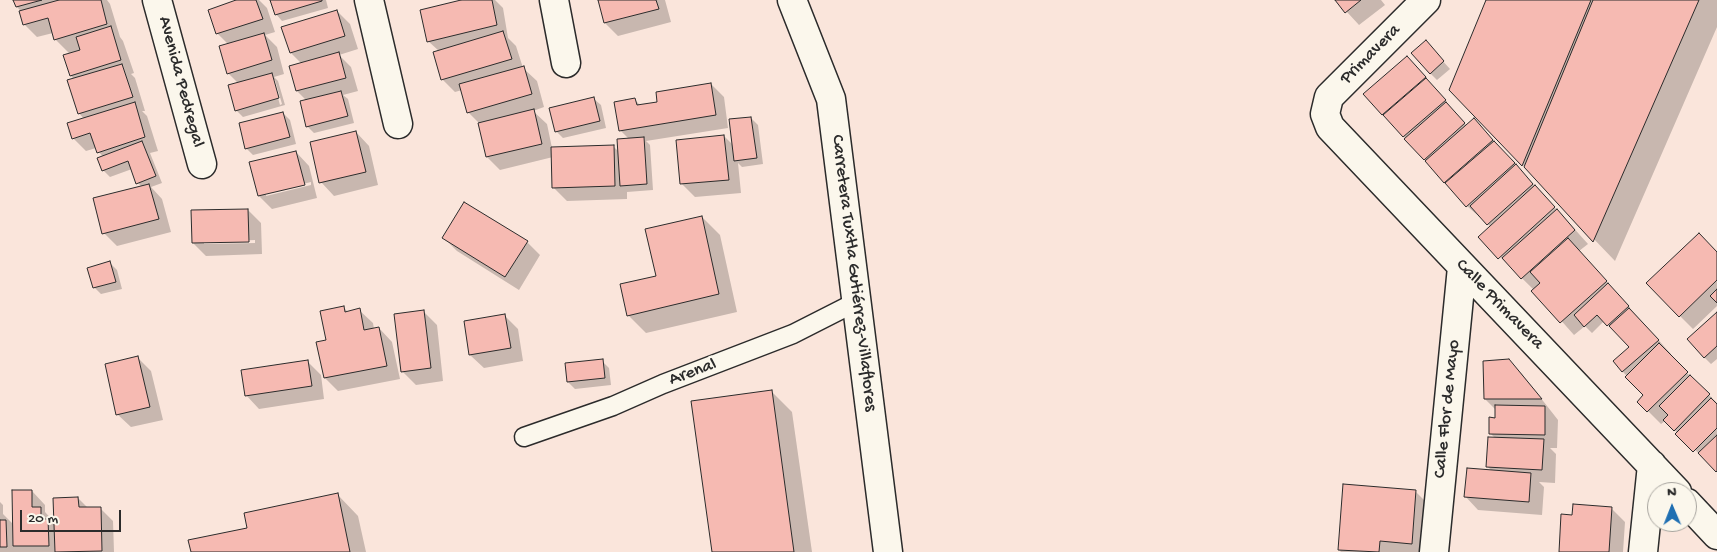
<!DOCTYPE html>
<meta charset="utf-8">
<style>
body{margin:0}
#map{position:relative;width:1717px;height:552px;overflow:hidden;background:#fae5db;font-family:"Gochi Hand",sans-serif}
canvas{display:block}
.north{position:absolute;left:1647px;top:482px;width:50px;height:50px;box-sizing:border-box;background:#fbf7ec;border:1px solid #a8a59f;border-radius:50%;rotate:359deg;font-size:14px;font-weight:700;line-height:20px;text-align:center;color:#2b2b2b}
.north::after{content:'';display:block;margin:auto;width:18px;height:22px;background:#1f6fb2;clip-path:polygon(50% 0,100% 100%,50% 72%,0 100%)}
.scale{position:absolute;left:20px;top:510px;width:101px;height:22px;box-sizing:border-box;border:2px solid #2b2b2b;border-top:0;padding-left:6px;font-size:15px;line-height:18px;white-space:nowrap;color:#2b2b2b;-webkit-text-stroke:4px #fbf7ec;paint-order:stroke}
</style>
<div id="map">
<canvas width="1717" height="552"></canvas>
<div class="north">N</div>
<div class="scale">20 m</div>
</div>
<script>
const c = document.querySelector('canvas').getContext('2d');
c.lineJoin = 'round';
function fillPath(path, color) { c.fillStyle = color; c.fill(path, 'evenodd'); }
const shape = rows => new Path2D(rows.map(r => 'M' + r).join(''));
function stroke(path, color, width, dash) { c.strokeStyle = color; c.lineWidth = width; c.lineCap = dash ? 'butt' : 'round'; c.setLineDash(dash || []); c.stroke(path); }
function write(font, color, halo, rows, align = 'center') {
  c.font = font + ' "Gochi Hand",sans-serif'; c.lineWidth = 5; c.setLineDash([]); c.textBaseline = 'middle'; c.strokeStyle = halo; c.fillStyle = color; for (const [text, x, y, turn = 0] of rows) {
    c.save(); c.translate(x, y); c.rotate((+turn || 0) * Math.PI / 180); c.textAlign = isNaN(turn) ? turn : align; if (halo) c.strokeText(text, 0, 0); c.fillText(text, 0, 0); c.restore();
  }
}
const shadow = shape([
 [15,0,107,0,110,4,120,37,123,41,134,73,131,74,135,78,145,111,142,111,147,116,158,151,150,153,162,183,151,187,162,199,171,232,117,246,104,233,142,187,138,183,132,169,110,177,103,170,103,157,96,148,86,151,73,138,84,119,79,113,74,79,71,76,70,54,55,39,53,33,37,37,24,24,22,12,17,7],
 [240,0,259,0,267,8,275,32,265,35,277,47,284,74,274,77,278,81,285,105,243,117,236,110,238,83,228,73,229,45,217,33],
 [273,80,275,80,282,104,280,105],
 [271,0,326,0,328,8,282,21,276,14],
 [466,0,495,0,503,8,508,38,516,46,523,68,537,81,544,107,533,111,547,124,552,148,613,146,619,152,629,139,620,130,635,100,641,106,659,103,711,84,724,97,728,128,646,141,650,145,653,190,627,192,627,199,567,201,554,188,553,157,500,170,487,157,479,123,468,112,462,90,455,92,442,79,439,51,428,41],
 [599,0,665,0,671,22,618,36,605,23],
 [1336,0,1381,0,1385,5,1359,25],
 [1488,0,1717,0,1717,27,1615,261,1451,90],
 [337,11,350,24,358,49,339,55,351,67,358,91,343,95,348,99,354,123,314,133,307,126,307,101,297,91,302,64,291,53],
 [1432,49,1450,69,1437,80,1430,73],
 [1407,57,1467,126,1474,120,1570,224,1588,244,1579,251,1671,354,1669,355,1717,403,1717,471,1665,421,1661,424,1639,402,1645,396,1614,362,1631,347,1604,321,1592,333,1585,326,1574,335,1534,290,1480,237,1491,227,1467,206,1383,114],
 [594,99,601,105,606,128,563,138,556,131],
 [283,113,290,120,296,144,253,155,246,148],
 [751,118,758,125,763,164,742,167,738,163,741,193,695,197,682,184,677,141,724,136,734,146],
 [356,132,369,146,378,185,334,196,321,182],
 [296,152,309,166,317,198,272,209,259,196],
 [311,182,311,185,266,196,266,193],
 [248,210,261,223,262,254,206,256,193,243],
 [255,240,255,243,204,244,204,242],
 [702,217,720,235,737,312,646,333,628,315],
 [444,238,527,242,540,255,519,290,457,251],
 [1717,253,1717,306,1693,329,1647,283],
 [110,263,117,270,122,289,101,294,94,287],
 [343,307,348,312,359,310,373,323,374,329,379,328,392,342,400,379,338,391,325,378,327,341],
 [423,311,437,325,443,381,416,385,402,371],
 [1717,314,1717,359,1711,364,1704,357],
 [505,316,518,329,523,361,484,368,470,355],
 [138,358,151,371,163,420,131,427,117,414],
 [1509,360,1522,374,1558,420,1557,448,1550,448,1556,454,1555,483,1539,482,1544,487,1542,515,1478,510,1465,496,1492,471,1488,467,1495,438,1490,433,1496,419,1496,410,1485,399],
 [602,361,609,368,611,385,575,389,568,382],
 [308,362,321,375,324,399,259,409,246,395],
 [771,391,792,412,812,552,713,552],
 [32,491,45,505,45,512,55,523,78,498,88,508,100,508,113,521,114,552,0,552,0,502,3,505,3,514,13,524],
 [1415,491,1428,504,1425,552,1341,552,1339,550],
 [337,494,358,516,366,552,192,552],
 [1611,508,1625,522,1623,552,1560,552,1573,516]
]);
const building = shape([
 [13,0,42,0,16,7,13,0],
 [59,0,101,0,107,24,54,40,48,18,23,25,19,11,59,0],
 [236,0,256,0,263,19,216,34,208,10,236,0],
 [270,0,322,0,322,1,275,15,270,0],
 [461,0,492,0,497,25,427,42,420,10,461,0],
 [598,0,656,0,659,9,604,23,598,0],
 [1335,0,1361,0,1345,13,1335,0],
 [1486,0,1591,0,1522,166,1449,90,1486,0],
 [1593,0,1699,0,1593,242,1524,167,1593,0],
 [337,10,345,36,290,53,281,27,337,10],
 [111,26,121,60,70,76,63,55,80,50,76,37,111,26],
 [503,31,512,59,441,80,433,52,503,31],
 [264,33,272,60,227,74,219,46,264,33],
 [1426,40,1444,61,1430,74,1411,53,1426,40],
 [339,52,346,78,296,91,289,66,339,52],
 [1407,56,1426,77,1382,115,1363,94,1407,56],
 [122,64,133,97,78,114,67,80,122,64],
 [524,66,532,94,467,113,459,84,524,66],
 [272,73,279,98,235,111,228,85,272,73],
 [1426,78,1446,100,1403,137,1383,115,1426,78],
 [711,83,716,115,619,131,614,102,635,98,637,105,657,102,656,92,711,83],
 [341,91,348,116,306,127,300,101,341,91],
 [594,97,600,121,555,132,549,108,594,97],
 [135,102,145,137,97,153,90,133,72,139,67,123,135,102],
 [1446,102,1465,123,1424,160,1404,139,1446,102],
 [534,109,542,144,486,157,478,123,534,109],
 [283,112,290,137,245,149,239,123,283,112],
 [751,117,757,158,734,161,729,119,751,117],
 [1474,118,1493,140,1444,183,1425,161,1474,118],
 [356,131,366,172,319,183,310,142,356,131],
 [724,135,729,180,680,184,676,140,724,135],
 [644,137,647,184,620,186,617,139,644,137],
 [142,141,156,176,136,184,128,161,102,171,97,158,142,141],
 [1494,141,1515,163,1466,207,1445,183,1494,141],
 [614,145,615,186,552,188,551,147,614,145],
 [296,151,305,185,258,196,249,162,296,151],
 [1516,164,1533,184,1487,225,1470,206,1516,164],
 [149,184,159,219,102,234,93,198,149,184],
 [1535,185,1555,207,1498,259,1478,237,1535,185],
 [464,202,528,241,505,277,442,238,464,202],
 [248,209,249,242,192,243,191,210,248,209],
 [1557,209,1575,230,1521,279,1502,258,1557,209],
 [702,216,719,294,627,316,620,284,656,276,645,229,702,216],
 [1699,233,1717,252,1717,280,1679,317,1646,283,1699,233],
 [1568,238,1607,281,1560,323,1531,291,1540,283,1530,272,1568,238],
 [110,261,116,282,93,288,87,268,110,261],
 [1608,283,1629,306,1607,326,1597,315,1584,327,1574,315,1608,283],
 [1717,289,1717,303,1710,296,1717,289],
 [344,306,345,312,360,308,364,330,379,327,387,366,324,378,316,342,326,340,320,311,344,306],
 [1629,308,1659,340,1622,372,1613,361,1629,347,1609,326,1629,308],
 [424,310,431,368,401,372,394,314,424,310],
 [1717,312,1717,346,1704,358,1687,339,1717,312],
 [505,314,511,348,469,355,464,321,505,314],
 [1659,343,1688,372,1647,412,1637,402,1643,395,1625,377,1659,343],
 [138,356,150,407,116,415,105,364,138,356],
 [603,359,605,378,567,382,565,363,603,359],
 [1509,359,1542,399,1484,399,1483,361,1509,359],
 [308,360,312,386,245,396,241,370,308,360],
 [1690,375,1710,394,1674,431,1663,420,1668,415,1659,406,1690,375],
 [772,390,794,552,712,552,691,401,772,390],
 [1711,398,1717,404,1717,428,1693,452,1675,434,1711,398],
 [1495,405,1545,406,1545,435,1489,434,1489,417,1495,418,1495,405],
 [1717,435,1717,471,1716,472,1698,453,1717,435],
 [1488,437,1544,439,1542,470,1486,467,1488,437],
 [1467,468,1531,473,1529,502,1464,497,1467,468],
 [1343,484,1416,490,1412,544,1380,541,1379,552,1338,550,1343,484],
 [12,490,32,490,32,507,41,507,41,519,48,519,49,546,13,546,12,490],
 [338,493,350,552,191,552,188,540,247,528,244,513,338,493],
 [78,497,79,507,101,507,102,551,55,552,53,498,78,497],
 [1573,504,1612,507,1609,552,1559,552,1561,514,1572,515,1573,504],
 [0,520,6,520,7,547,0,547,0,520]
]);
const service = shape([
 [524,437,613,406,663,384,793,334,858,301]
]);
const minor = shape([
 [157,0,202,164],
 [369,0,398,124],
 [554,0,566,63],
 [1426,0,1329,97,1325,114,1330,127,1677,492],
 [1687,503,1717,535],
 [1434,552,1462,267],
 [1643,552,1652,465]
]);
const primary = shape([
 [792,0,831,99,888,552]
]);
const streetNames = [
 ["Primavera",1371,55,-45],
 ["Avenida Pedregal",180,82,75],
 ["Carretera Tuxtla Gutiérrez-Villaflores",853,273,83],
 ["Calle Primavera",1499,305,46],
 ["Arenal",693,373,-20],
 ["Calle Flor de Mayo",1448,409,-84]
];
fillPath(shadow, '#0003');
fillPath(building, '#f6bab2');
stroke(building, '#2b2b2b', 1);
stroke(service, '#2b2b2b', 21);
stroke(minor, '#2b2b2b', 31);
stroke(primary, '#2b2b2b', 31);
stroke(service, '#fbf7ec', 18);
stroke(minor, '#fbf7ec', 28);
stroke(primary, '#fbf7ec', 28);
write('18px', '#2b2b2b', '#fbf7ec', streetNames);
</script>
